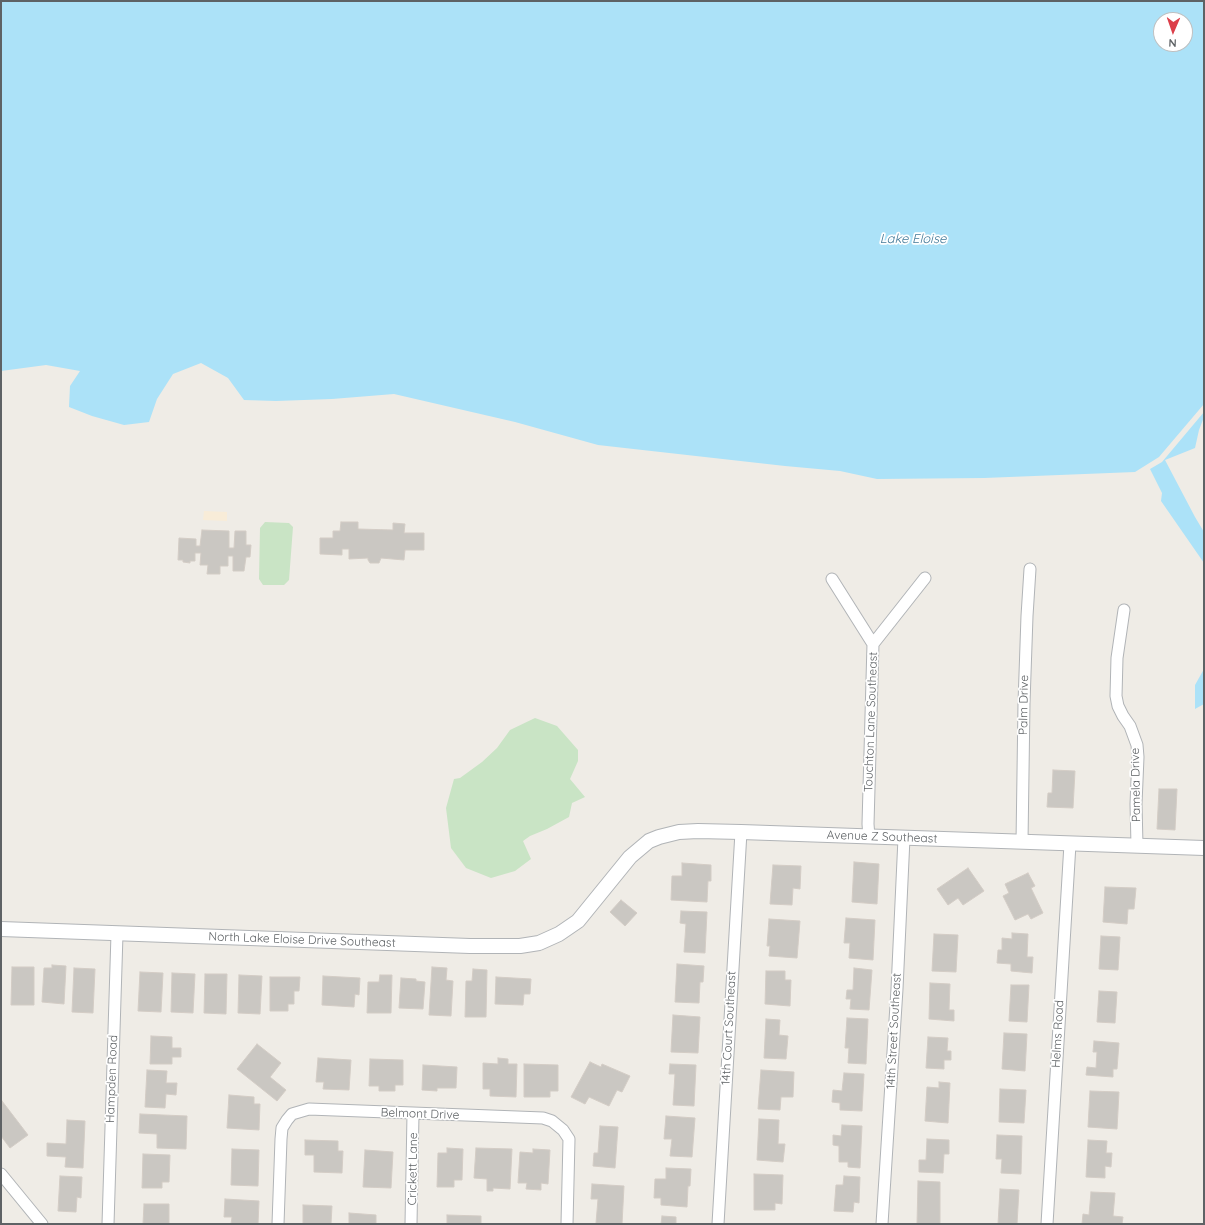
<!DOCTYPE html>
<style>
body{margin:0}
#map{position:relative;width:1205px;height:1225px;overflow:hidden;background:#efece6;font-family:Quicksand,sans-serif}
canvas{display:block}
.frame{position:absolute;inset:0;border:2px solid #5e6265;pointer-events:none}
.north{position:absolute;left:1153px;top:12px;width:40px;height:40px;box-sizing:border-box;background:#fff;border:1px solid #bfc0c1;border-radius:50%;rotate:182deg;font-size:11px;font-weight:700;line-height:16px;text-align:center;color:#5e6265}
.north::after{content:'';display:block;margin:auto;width:14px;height:18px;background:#dc3f4a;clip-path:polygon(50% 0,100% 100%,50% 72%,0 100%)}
</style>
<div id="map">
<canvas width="1205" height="1225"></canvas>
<div class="frame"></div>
<div class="north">N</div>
</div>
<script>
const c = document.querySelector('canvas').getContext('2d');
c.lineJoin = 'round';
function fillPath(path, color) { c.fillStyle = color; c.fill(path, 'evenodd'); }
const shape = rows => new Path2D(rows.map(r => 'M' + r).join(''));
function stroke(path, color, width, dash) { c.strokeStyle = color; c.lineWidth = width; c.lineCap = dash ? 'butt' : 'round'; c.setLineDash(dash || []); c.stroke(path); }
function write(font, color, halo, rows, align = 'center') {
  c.font = font + ' Quicksand,sans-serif'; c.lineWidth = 3.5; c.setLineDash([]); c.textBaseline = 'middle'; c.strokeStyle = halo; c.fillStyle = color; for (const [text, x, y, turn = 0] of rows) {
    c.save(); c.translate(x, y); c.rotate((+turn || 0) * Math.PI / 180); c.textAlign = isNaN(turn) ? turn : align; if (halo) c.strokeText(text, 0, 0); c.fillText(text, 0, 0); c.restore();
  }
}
const green = shape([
 [265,522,289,523,293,527,289,580,284,585,263,585,259,579,260,528],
 [535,718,557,726,578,750,578,761,570,779,585,797,572,803,569,817,547,829,530,836,523,841,531,859,515,871,491,878,466,868,451,848,446,808,454,779,460,778,482,762,497,748,510,730]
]);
const sand = shape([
 [204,511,227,512,227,521,203,520]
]);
const water = shape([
 [1,1,1204,1,1204,404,1159,457,1135,472,984,478,877,479,840,471,785,466,598,445,515,422,394,394,332,399,276,401,244,400,228,378,201,363,173,374,157,399,149,422,124,425,92,416,69,407,70,386,80,371,46,365,1,371],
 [1161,20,1185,20,1185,44,1161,44],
 [1204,412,1204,417,1199,430,1195,448,1165,460,1195,517,1204,532,1204,563,1161,501,1162,493,1150,469,1162,462],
 [1204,669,1204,704,1195,709,1195,685]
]);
const building = shape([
 [341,522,358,522,358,529,393,530,393,523,405,524,404,533,424,533,424,550,405,550,404,560,381,558,379,563,370,563,368,560,368,558,349,559,349,549,342,549,342,555,320,554,320,538,333,538,333,531,340,531,341,522],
 [202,530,229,531,229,548,234,548,235,531,246,531,246,545,251,545,250,557,246,557,244,571,233,571,233,556,228,556,228,566,220,566,220,574,207,574,208,565,200,565,201,553,195,553,195,561,190,561,190,563,183,562,183,560,178,560,179,538,196,539,196,546,200,546,202,530],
 [1053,770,1075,771,1073,808,1047,807,1048,793,1052,793,1053,770],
 [1159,789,1177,789,1175,830,1157,829,1159,789],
 [854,862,879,864,877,904,852,902,854,862],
 [682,863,711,865,711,881,708,881,707,902,671,900,672,876,682,876,682,863],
 [773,865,801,866,800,889,793,888,792,905,770,904,773,865],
 [968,868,984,891,963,905,958,898,948,905,937,889,968,868],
 [1028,873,1035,886,1031,888,1043,913,1031,919,1028,914,1015,920,1003,896,1009,893,1005,884,1028,873],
 [1105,887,1136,888,1134,909,1128,909,1127,924,1103,922,1105,887],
 [621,900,637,913,625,926,610,912,621,900],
 [681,911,707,912,705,953,684,952,686,924,680,923,681,911],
 [846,918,875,920,873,960,849,958,850,943,844,943,846,918],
 [769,919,800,921,797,958,769,956,770,946,767,946,769,919],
 [1012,933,1028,934,1027,957,1033,957,1032,973,1011,971,1011,964,997,963,998,950,1002,950,1002,938,1012,939,1012,933],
 [934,934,958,935,956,972,932,971,934,934],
 [1101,936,1120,937,1118,970,1099,969,1101,936],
 [677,964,704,966,703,982,700,982,699,1003,675,1002,677,964],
 [52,965,66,966,64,1004,42,1002,44,968,52,968,52,965],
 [12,967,34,967,34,1005,11,1005,12,967],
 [432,967,447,968,446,980,453,981,451,1016,429,1015,432,967],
 [74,968,95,969,93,1013,72,1012,74,968],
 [854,968,872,970,869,1010,850,1009,851,999,846,999,847,990,853,990,854,968],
 [473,969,487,970,486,1017,465,1017,466,981,472,981,473,969],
 [766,971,785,971,785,980,791,980,790,1006,765,1004,766,971],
 [140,972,163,973,161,1012,138,1011,140,972],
 [172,973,195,974,193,1013,171,1012,172,973],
 [205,974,227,974,226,1014,204,1013,205,974],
 [239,975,262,976,260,1014,238,1013,239,975],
 [380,975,392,975,391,1013,367,1013,368,982,379,982,380,975],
 [323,976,360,978,359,995,355,994,354,1007,322,1005,323,976],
 [270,977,300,977,299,991,294,991,294,1004,288,1004,288,1011,270,1011,270,977],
 [496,977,531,979,530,994,524,994,523,1005,495,1004,496,977],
 [401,978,416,979,416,981,425,982,423,1009,399,1008,401,978],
 [930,983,950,984,949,1010,954,1010,954,1021,929,1019,930,983],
 [1011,985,1029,985,1027,1022,1009,1021,1011,985],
 [1099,991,1117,992,1115,1023,1097,1022,1099,991],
 [673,1015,700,1017,698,1053,671,1052,673,1015],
 [847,1018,868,1019,866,1064,848,1063,849,1048,845,1048,847,1018],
 [766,1019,780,1020,779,1035,788,1036,786,1059,764,1058,766,1019],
 [1004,1033,1027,1034,1025,1071,1002,1069,1004,1033],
 [151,1036,172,1037,172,1048,181,1048,181,1057,172,1057,172,1064,150,1064,151,1036],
 [928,1037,948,1038,947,1051,951,1051,951,1060,944,1060,944,1069,926,1068,928,1037],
 [1094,1041,1119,1043,1117,1069,1113,1069,1113,1077,1086,1075,1087,1067,1096,1068,1097,1052,1093,1052,1094,1041],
 [257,1044,281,1063,270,1077,286,1090,277,1101,237,1069,257,1044],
 [318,1058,351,1060,349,1090,323,1089,324,1082,316,1082,318,1058],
 [498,1058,508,1059,508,1064,517,1064,516,1097,490,1096,490,1089,483,1089,483,1063,498,1064,498,1058],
 [370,1059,403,1060,403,1085,395,1085,395,1091,379,1091,379,1086,369,1086,370,1059],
 [590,1062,601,1067,602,1064,630,1076,622,1092,617,1090,609,1106,589,1097,585,1104,571,1097,590,1062],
 [524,1064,558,1065,558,1091,550,1091,550,1097,524,1097,524,1064],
 [670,1064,696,1065,694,1106,673,1105,675,1074,669,1074,670,1064],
 [423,1065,457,1067,456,1088,437,1088,437,1091,422,1090,423,1065],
 [147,1070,167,1071,166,1083,177,1083,176,1095,166,1094,165,1108,145,1107,147,1070],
 [761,1070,794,1072,793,1097,781,1097,780,1110,758,1109,761,1070],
 [844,1073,864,1074,862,1111,840,1110,840,1103,832,1102,833,1090,842,1091,844,1073],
 [939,1082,950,1083,948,1123,925,1121,927,1087,939,1088,939,1082],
 [1000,1089,1026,1090,1024,1123,999,1122,1000,1089],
 [1090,1091,1119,1092,1117,1129,1088,1127,1090,1091],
 [229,1095,254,1097,254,1104,260,1104,259,1130,227,1128,229,1095],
 [2,1101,28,1135,10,1148,1,1136,2,1101],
 [140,1114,187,1116,186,1149,157,1148,157,1134,139,1133,140,1114],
 [666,1116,695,1118,692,1157,670,1156,672,1139,664,1139,666,1116],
 [759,1119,779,1120,778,1144,785,1144,783,1162,757,1160,759,1119],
 [67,1120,85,1121,83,1168,65,1167,66,1157,47,1156,47,1143,66,1144,67,1120],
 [842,1125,862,1126,860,1168,848,1167,848,1162,839,1162,839,1146,833,1145,833,1135,841,1136,842,1125],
 [600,1126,618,1127,615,1168,593,1166,594,1153,598,1153,600,1126],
 [997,1135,1022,1136,1021,1174,1001,1173,1002,1159,996,1159,997,1135],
 [927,1139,949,1140,949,1154,944,1154,943,1173,919,1172,919,1160,926,1160,927,1139],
 [305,1140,338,1141,338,1151,343,1151,342,1173,314,1172,314,1155,305,1155,305,1140],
 [1088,1140,1107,1141,1106,1153,1112,1153,1111,1167,1105,1166,1105,1178,1086,1177,1088,1140],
 [447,1148,463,1149,462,1180,454,1180,454,1187,437,1187,438,1153,447,1153,447,1148],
 [476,1148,512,1149,510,1189,493,1188,493,1191,487,1191,487,1179,474,1178,476,1148],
 [232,1149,259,1150,258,1186,231,1185,232,1149],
 [533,1149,550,1150,548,1184,541,1183,541,1190,526,1189,527,1183,518,1183,520,1152,533,1153,533,1149],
 [365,1150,393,1152,391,1188,363,1187,365,1150],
 [143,1154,170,1155,169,1182,162,1182,162,1188,142,1188,143,1154],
 [666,1168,691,1169,690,1186,688,1186,687,1207,661,1205,661,1198,654,1198,655,1179,666,1179,666,1168],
 [754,1174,783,1175,782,1204,775,1203,775,1210,754,1210,754,1174],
 [60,1176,82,1177,81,1198,77,1197,76,1212,58,1211,60,1176],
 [844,1176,860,1177,859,1203,854,1202,853,1212,834,1211,836,1185,843,1185,844,1176],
 [918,1181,940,1182,940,1224,917,1224,918,1181],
 [592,1184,624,1186,622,1224,596,1223,598,1199,591,1199,592,1184],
 [1000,1189,1019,1190,1017,1224,998,1224,1000,1189],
 [1091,1192,1115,1193,1113,1216,1123,1217,1122,1224,1082,1224,1083,1214,1089,1215,1091,1192],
 [225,1199,259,1201,258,1224,231,1224,232,1217,224,1217,225,1199],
 [144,1204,169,1204,169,1224,143,1224,144,1204],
 [303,1205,332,1206,331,1224,303,1224,303,1205],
 [349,1213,376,1215,376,1224,349,1224,349,1213],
 [447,1215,481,1216,481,1224,447,1224,447,1215],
 [662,1216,676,1217,676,1224,661,1224,662,1216]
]);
const minor = shape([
 [832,579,873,644],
 [1124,610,1117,658,1116,696,1118,706,1123,716,1130,726,1137,745,1138,757,1136,804,1137,845],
 [869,837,868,824,873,644,925,578],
 [1022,842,1024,703,1027,616,1030,569],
 [1,1174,42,1224],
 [108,1224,117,934],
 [278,1224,281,1139,282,1128,287,1120,292,1114,309,1109,543,1118,552,1121,563,1130,569,1139,567,1224],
 [411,1224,413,1114],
 [718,1224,741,832],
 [882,1224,897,989,904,838],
 [1047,1224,1070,844]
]);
const tertiary = shape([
 [1,929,470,946,520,946,539,943,559,934,578,921,630,857,649,841,659,837,679,832,698,831,741,832,1204,848]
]);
const streetNames = [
 ["Palm Drive",1024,705,-89],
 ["Touchton Lane Southeast",871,722,-88],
 ["Pamela Drive",1136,785,-91],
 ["Avenue Z Southeast",882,837,2],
 ["North Lake Eloise Drive Southeast",302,940,2],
 ["14th Court Southeast",729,1028,-87],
 ["14th Street Southeast",894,1031,-87],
 ["Helms Road",1058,1034,-87],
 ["Hampden Road",112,1079,-88],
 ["Belmont Drive",420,1114,2],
 ["Crickett Lane",413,1169,-89]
];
const waterNames = [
 ["Lake Eloise",913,239]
];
fillPath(green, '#c9e4c5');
fillPath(sand, '#f8ecd8');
fillPath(water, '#ace2f8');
fillPath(building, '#cac7c2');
stroke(building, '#d3ccc5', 1);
stroke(minor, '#b1b4b7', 13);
stroke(tertiary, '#b1b4b7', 16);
stroke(minor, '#fff', 11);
stroke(tertiary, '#fff', 14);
write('12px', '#5e6265', '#fff', streetNames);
write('italic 13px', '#437a99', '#fff', waterNames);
</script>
